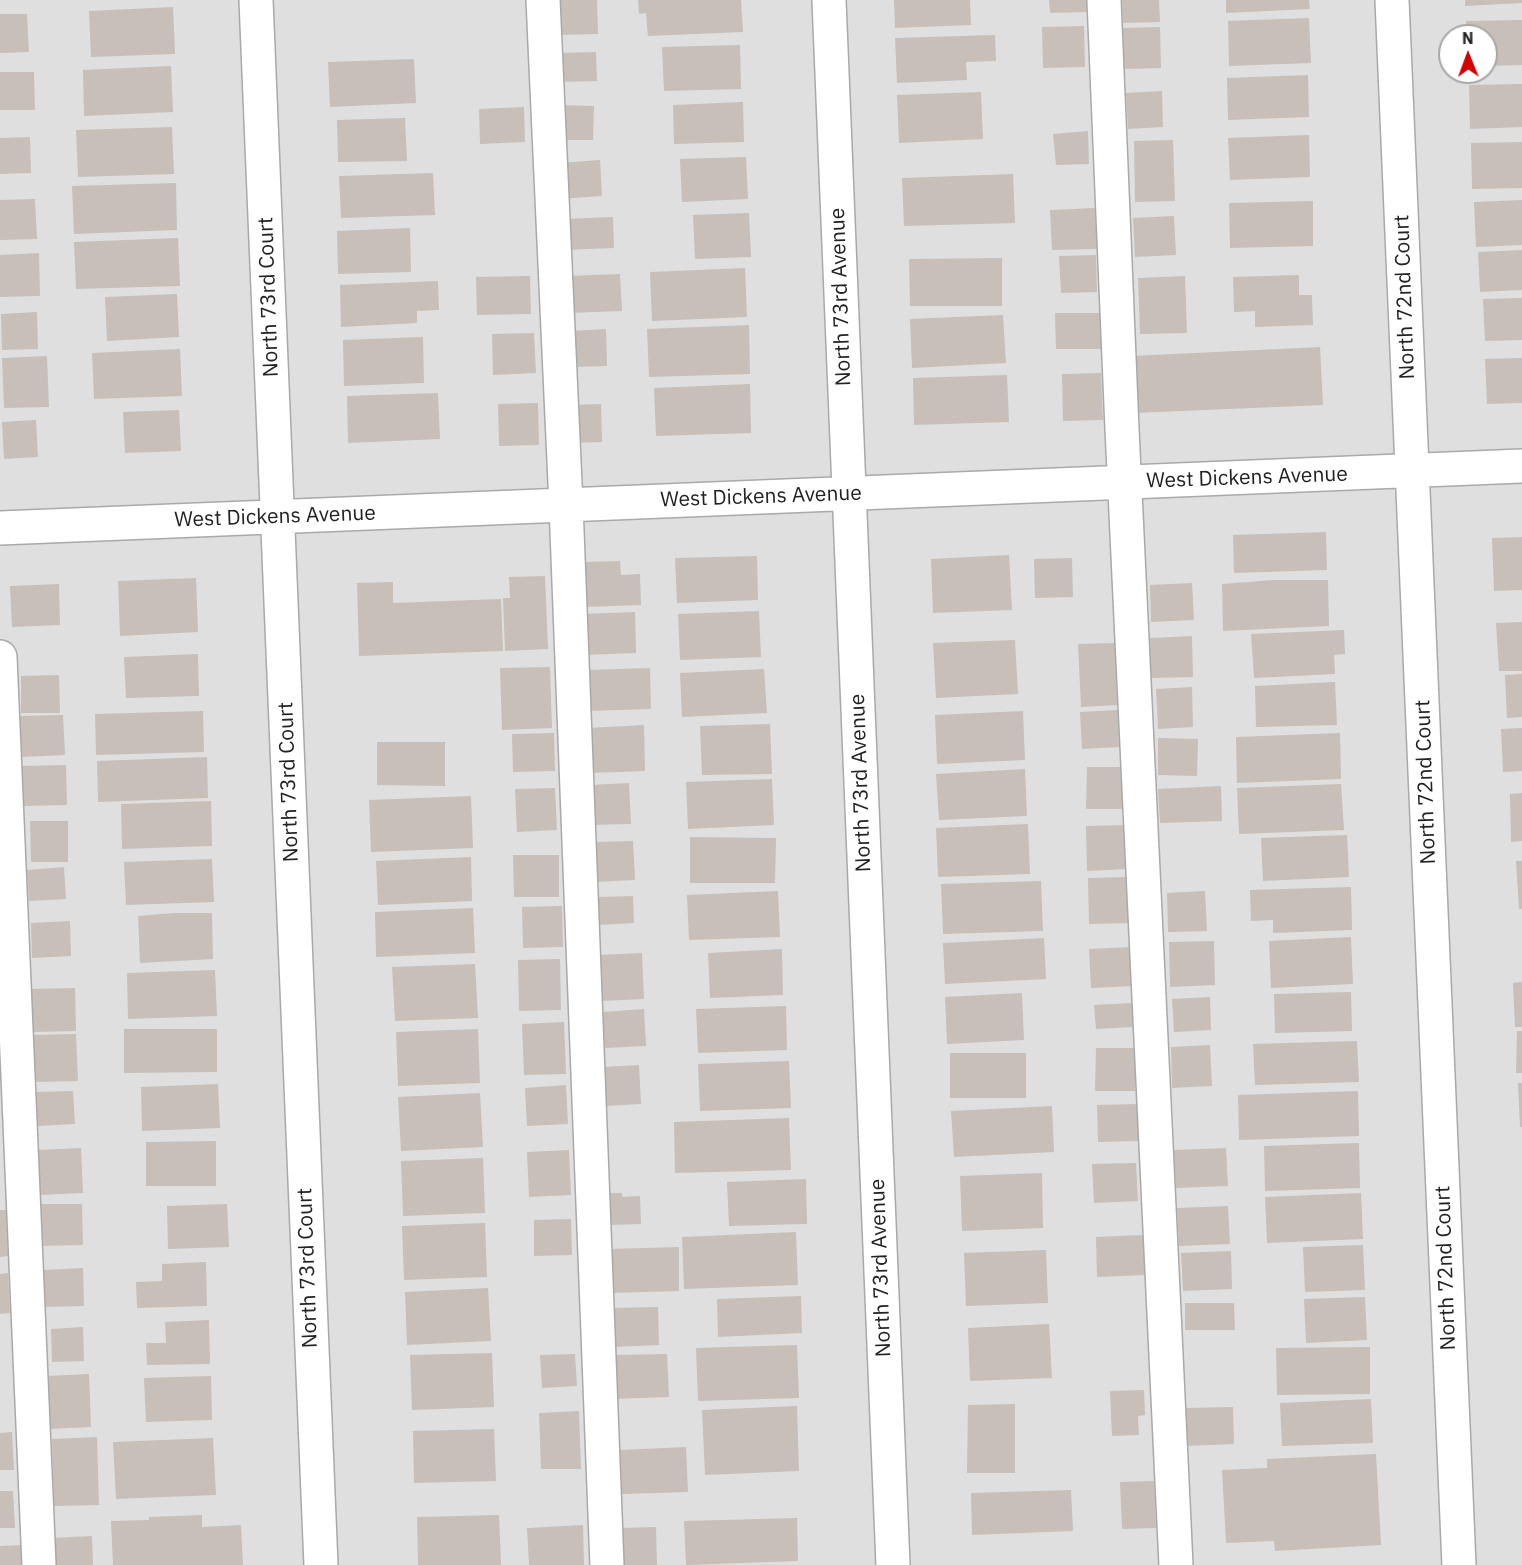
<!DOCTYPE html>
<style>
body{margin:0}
#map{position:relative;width:1522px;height:1565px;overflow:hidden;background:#f2efe9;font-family:"IBM Plex Sans",sans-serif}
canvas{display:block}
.north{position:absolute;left:1438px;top:24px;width:60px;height:60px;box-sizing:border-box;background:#fff;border:2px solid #a7a7a7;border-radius:50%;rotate:359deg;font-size:16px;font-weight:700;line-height:24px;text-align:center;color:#222}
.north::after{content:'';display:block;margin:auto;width:21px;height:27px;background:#d40000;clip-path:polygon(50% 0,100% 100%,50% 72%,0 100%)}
</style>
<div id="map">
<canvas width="1522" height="1565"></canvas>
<div class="north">N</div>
</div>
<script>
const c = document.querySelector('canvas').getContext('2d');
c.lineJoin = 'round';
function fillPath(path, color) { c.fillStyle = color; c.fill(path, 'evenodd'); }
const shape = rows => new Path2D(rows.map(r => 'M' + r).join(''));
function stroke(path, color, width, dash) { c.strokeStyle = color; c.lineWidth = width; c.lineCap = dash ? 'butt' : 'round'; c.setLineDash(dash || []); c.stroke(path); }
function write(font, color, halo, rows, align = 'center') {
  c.font = font + ' "IBM Plex Sans",sans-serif'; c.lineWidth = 5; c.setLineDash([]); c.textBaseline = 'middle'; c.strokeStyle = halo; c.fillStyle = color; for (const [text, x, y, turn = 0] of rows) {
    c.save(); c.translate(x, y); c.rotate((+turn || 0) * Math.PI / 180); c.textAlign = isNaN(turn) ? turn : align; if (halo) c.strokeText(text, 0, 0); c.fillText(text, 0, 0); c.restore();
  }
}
const residential = shape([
 [0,0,1522,0,1522,1565,0,1565],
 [1450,36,1486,36,1486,72,1450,72]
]);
const building = shape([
 [556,0,597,0,598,34,557,35],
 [638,0,741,0,743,32,648,36,646,13,639,14],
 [894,0,970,0,971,25,895,28],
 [1049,0,1087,0,1087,12,1050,13],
 [1122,0,1159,0,1160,22,1123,23],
 [1226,0,1309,0,1310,9,1226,13],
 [1465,0,1522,0,1522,3,1465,6],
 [173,7,175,54,91,57,89,11],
 [0,14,27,14,29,52,0,53],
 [1309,18,1311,63,1229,66,1228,21],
 [1522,20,1522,65,1486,66,1486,36,1467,36,1466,21],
 [1084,26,1085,67,1043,68,1042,27],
 [1160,27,1161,68,1124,69,1122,28],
 [995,35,996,61,966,62,967,80,897,83,895,38],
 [740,45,741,89,664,91,662,47],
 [596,52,597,81,559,82,558,53],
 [414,59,416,103,330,107,328,62],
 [171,66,173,112,84,116,83,70],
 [0,72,34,72,35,110,0,110],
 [1308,75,1309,117,1228,120,1227,78],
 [1522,84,1522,127,1470,129,1469,85],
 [1162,91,1163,127,1128,129,1126,93],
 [981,92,983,139,899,143,897,95],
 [743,102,744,142,674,144,673,105],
 [558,105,594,106,593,140,559,140],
 [524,107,525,142,480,144,479,109],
 [405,118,407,161,338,162,337,120],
 [172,127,174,174,78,177,76,130],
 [1088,131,1089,164,1056,165,1053,134],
 [1309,135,1310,177,1230,180,1228,138],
 [30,137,31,173,0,174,0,138],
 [1173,140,1175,201,1135,202,1134,141],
 [1522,142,1522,188,1472,189,1471,143],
 [746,157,748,199,682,202,680,159],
 [600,160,602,196,561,199,559,163],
 [433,173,435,215,341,218,339,176],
 [1013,174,1015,223,904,226,902,178],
 [176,183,177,230,74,234,72,186],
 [35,199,37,239,0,240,0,200],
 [1522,200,1522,245,1476,247,1474,202],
 [1313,201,1313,246,1230,248,1229,203],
 [1095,208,1097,249,1052,250,1050,210],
 [749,213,751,257,695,259,693,215],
 [1174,216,1176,255,1135,257,1133,218],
 [613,217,614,248,564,250,563,219],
 [410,228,411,272,338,274,337,231],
 [178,238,180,286,76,289,74,242],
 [1522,250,1522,290,1480,292,1478,252],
 [39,253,40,296,0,297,0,255],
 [1096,255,1097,292,1061,293,1059,256],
 [1002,258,1002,306,910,306,909,259],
 [745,268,747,317,652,321,650,272],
 [620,274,622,311,569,313,567,276],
 [1299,275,1299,295,1312,295,1313,325,1255,327,1255,311,1234,312,1233,277],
 [530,276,531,314,477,315,476,277],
 [1185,276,1187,333,1140,334,1138,278],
 [438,281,439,310,417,311,417,323,341,327,340,285],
 [177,294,179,337,107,341,105,297],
 [1522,298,1522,340,1485,341,1483,299],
 [37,312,38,349,2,350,1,314],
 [1055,313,1100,313,1101,349,1056,349],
 [1003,315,1006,363,912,368,910,319],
 [749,325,750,374,649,377,647,329],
 [606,329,607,366,571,367,569,331],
 [534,333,536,373,493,375,492,334],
 [423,337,424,383,344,386,343,340],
 [1320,347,1323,405,1135,413,1132,356],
 [180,349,182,396,94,399,92,353],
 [47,356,49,407,4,408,2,358],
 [1522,358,1522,403,1487,404,1485,359],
 [1101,373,1103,420,1063,421,1062,374],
 [1007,375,1009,422,914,425,913,378],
 [750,384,751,433,656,436,654,388],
 [438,393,440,439,348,443,347,396],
 [538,403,539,445,499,446,498,404],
 [601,404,602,442,569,443,567,405],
 [179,410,181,451,125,453,123,412],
 [36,420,38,457,4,459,2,422],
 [1326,532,1327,570,1234,573,1233,535],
 [1522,537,1522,590,1494,591,1492,538],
 [1009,555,1012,610,933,613,931,559],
 [757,556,758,600,677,603,675,558],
 [1072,558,1073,597,1035,598,1034,559],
 [620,561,621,575,640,574,641,605,585,607,584,562],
 [545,576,548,649,505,651,503,598,510,598,509,577],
 [196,578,198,632,120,636,118,581],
 [1273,580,1328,580,1329,626,1223,631,1222,584],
 [393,582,393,603,501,599,503,651,359,656,357,583],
 [1192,583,1194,620,1151,622,1150,585],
 [59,584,60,625,12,627,10,586],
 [759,611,761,657,680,660,678,614],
 [635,612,636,653,584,655,582,614],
 [1522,622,1522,671,1499,671,1496,623],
 [1344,630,1345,654,1334,655,1335,674,1254,678,1251,634],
 [1192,636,1193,677,1151,678,1150,638],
 [1015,640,1018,694,936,698,933,643],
 [1115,643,1117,705,1081,707,1078,644],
 [198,654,199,696,126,698,124,657],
 [550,667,552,728,502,730,500,668],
 [650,668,651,709,588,711,586,670],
 [764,669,767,713,682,717,680,673],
 [1522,674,1522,717,1507,718,1505,675],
 [59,675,60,713,21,713,21,676],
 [1335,682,1337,725,1256,727,1255,686],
 [1192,687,1193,727,1158,729,1156,689],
 [1118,710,1119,747,1082,749,1080,712],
 [203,711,204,752,96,755,95,714],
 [1023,711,1025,760,937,764,935,715],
 [63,715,65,755,21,757,20,716],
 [770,724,772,774,702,775,700,726],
 [644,725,645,771,590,773,588,728],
 [1522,728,1522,771,1503,772,1501,729],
 [554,733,555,771,513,772,512,734],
 [1340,733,1341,779,1237,783,1236,737],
 [1158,738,1198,739,1197,776,1158,775],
 [377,742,445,742,445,786,377,785],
 [207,757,208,798,98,802,97,761],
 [66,765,67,805,22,806,20,766],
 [1087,767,1123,767,1123,809,1086,809],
 [1025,769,1027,816,939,820,936,774],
 [772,779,774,825,688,829,686,782],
 [629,783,631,824,592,825,590,785],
 [1341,784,1344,830,1239,834,1237,788],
 [1221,786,1222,821,1160,823,1158,789],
 [555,788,557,830,517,832,515,789],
 [1522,793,1522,841,1511,842,1510,794],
 [471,796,473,848,371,852,369,800],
 [211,801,212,846,122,849,121,804],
 [30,821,68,821,68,862,31,862],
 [1028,824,1030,874,938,877,936,828],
 [1127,825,1128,869,1087,871,1086,826],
 [1347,835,1349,877,1263,881,1261,838],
 [690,837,776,838,775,883,690,883],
 [633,841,635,880,595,882,593,842],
 [513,855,559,855,559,897,514,897],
 [471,857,472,901,378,905,376,861],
 [212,859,214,902,126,905,124,862],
 [1516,861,1522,861,1522,909,1519,909],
 [64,867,66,899,29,901,27,870],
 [1128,877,1129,923,1089,924,1088,878],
 [1041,881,1043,931,943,934,941,884],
 [1351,887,1352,930,1273,933,1273,920,1251,921,1250,890],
 [778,891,780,937,689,940,687,895],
 [1205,891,1207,931,1168,932,1167,893],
 [633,896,634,923,599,925,598,897],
 [562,906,563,947,523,948,522,907],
 [473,908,475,953,376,957,375,912],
 [173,913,212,913,213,959,140,963,138,916],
 [70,921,71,956,32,958,31,923],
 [1351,937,1353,984,1271,988,1269,941],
 [1044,938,1046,979,945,984,943,943],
 [1214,941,1215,985,1170,987,1169,942],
 [1132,947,1134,986,1091,988,1089,949],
 [782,949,783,995,710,998,708,953],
 [642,953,644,999,601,1001,598,955],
 [560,959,561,1010,519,1011,518,960],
 [475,964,478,1018,395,1021,392,967],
 [215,970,217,1016,128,1019,127,973],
 [1522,982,1522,1027,1515,1027,1513,983],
 [75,988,76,1031,31,1032,30,989],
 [1351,992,1352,1031,1275,1033,1274,994],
 [1022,993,1024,1040,947,1044,945,997],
 [1210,997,1211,1030,1174,1032,1172,999],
 [1132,1003,1133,1027,1096,1029,1094,1005],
 [786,1006,787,1050,698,1053,696,1009],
 [644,1009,646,1046,605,1048,603,1012],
 [564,1022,566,1074,524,1075,522,1024],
 [124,1029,217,1029,217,1072,124,1073],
 [478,1029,480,1083,398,1086,396,1032],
 [1517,1031,1522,1031,1522,1073,1516,1073],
 [76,1034,78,1081,35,1082,33,1035],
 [1357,1041,1359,1082,1255,1085,1253,1044],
 [1210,1045,1212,1086,1172,1088,1171,1047],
 [1096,1048,1136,1048,1135,1091,1095,1091],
 [950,1053,1026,1053,1026,1098,950,1098],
 [789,1061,791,1108,700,1111,698,1064],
 [639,1065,641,1104,605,1106,603,1067],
 [1518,1083,1522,1083,1522,1127,1520,1127],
 [218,1084,220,1128,142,1131,141,1087],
 [566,1085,568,1124,527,1126,525,1088],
 [73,1091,75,1124,37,1126,35,1092],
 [1358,1091,1359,1136,1239,1140,1238,1095],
 [480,1093,483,1147,401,1151,398,1097],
 [1137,1104,1139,1141,1098,1142,1097,1105],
 [1052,1106,1054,1152,954,1157,951,1111],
 [789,1118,791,1170,675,1173,674,1122],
 [216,1141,216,1186,146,1186,146,1142],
 [1359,1143,1360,1188,1265,1191,1264,1146],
 [81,1148,83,1193,39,1195,36,1150],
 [1226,1148,1228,1186,1176,1188,1174,1150],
 [569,1150,571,1195,529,1197,527,1152],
 [483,1158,485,1213,403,1216,401,1161],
 [1136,1163,1138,1201,1094,1203,1092,1164],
 [1042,1173,1043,1228,962,1231,960,1176],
 [806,1179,807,1224,729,1226,727,1182],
 [608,1193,622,1193,622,1197,640,1196,641,1224,609,1225],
 [1361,1193,1363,1239,1267,1243,1265,1197],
 [38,1204,82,1204,83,1245,39,1246],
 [227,1204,229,1247,168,1249,167,1206],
 [1228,1206,1230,1244,1179,1246,1177,1208],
 [0,1210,6,1210,8,1256,0,1257],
 [571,1219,572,1255,534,1256,534,1220],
 [485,1223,487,1277,404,1280,402,1226],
 [796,1232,798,1285,684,1289,682,1237],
 [1143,1235,1145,1275,1097,1277,1096,1237],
 [1363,1245,1365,1290,1305,1292,1303,1247],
 [679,1247,679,1291,611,1293,610,1249],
 [1046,1250,1048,1303,966,1306,964,1253],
 [1231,1251,1232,1289,1183,1291,1181,1253],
 [206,1262,207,1306,137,1308,136,1282,162,1281,162,1264],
 [83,1268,84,1306,43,1307,42,1270],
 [8,1273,10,1313,0,1314,0,1274],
 [488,1288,491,1341,407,1345,405,1292],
 [801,1296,802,1333,718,1337,717,1299],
 [1365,1297,1367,1340,1306,1343,1304,1299],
 [1185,1303,1234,1303,1235,1330,1185,1330],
 [658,1307,659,1345,613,1347,612,1308],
 [209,1320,210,1364,147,1365,146,1343,166,1343,165,1322],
 [1049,1324,1052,1378,970,1381,968,1328],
 [83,1327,84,1361,52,1362,51,1329],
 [797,1345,799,1398,698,1401,696,1348],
 [1370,1347,1370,1394,1277,1395,1276,1348],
 [492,1353,494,1407,412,1410,410,1355],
 [575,1354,577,1386,542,1388,540,1355],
 [667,1354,669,1397,613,1399,612,1355],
 [89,1374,91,1427,49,1429,46,1376],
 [211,1376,212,1420,146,1422,144,1378],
 [1144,1390,1145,1415,1138,1416,1139,1435,1112,1436,1110,1391],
 [1371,1399,1373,1443,1282,1446,1280,1403],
 [1015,1404,1015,1473,967,1473,968,1405],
 [797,1406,799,1471,705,1475,702,1410],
 [1233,1407,1234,1444,1186,1446,1185,1408],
 [579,1411,581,1469,541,1469,539,1413],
 [494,1429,496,1481,414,1483,413,1431],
 [12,1432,14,1470,0,1470,0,1433],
 [97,1437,99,1505,54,1506,52,1439],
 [213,1438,216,1495,116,1499,113,1442],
 [686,1447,688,1492,622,1494,620,1450],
 [1376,1454,1381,1545,1275,1551,1274,1541,1226,1543,1222,1470,1267,1468,1267,1459],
 [1154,1481,1156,1528,1122,1529,1120,1482],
 [1071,1490,1073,1531,972,1535,971,1493],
 [0,1491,13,1491,15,1528,0,1528],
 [202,1515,202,1527,241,1525,243,1565,113,1565,111,1521,149,1520,149,1517],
 [499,1515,501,1565,418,1565,417,1517],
 [797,1518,798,1561,686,1565,684,1521],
 [583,1525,584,1565,529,1565,527,1528],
 [656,1527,657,1565,622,1565,620,1528],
 [92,1536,93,1565,51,1565,50,1538],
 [23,1545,24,1565,0,1565,0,1546]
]);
const minor = shape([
 [256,0,321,1565],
 [543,0,566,505,607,1565],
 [829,0,893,1565],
 [1104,0,1122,429,1176,1565],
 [1392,0,1459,1565],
 [0,528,1522,466],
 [0,657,39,1565]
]);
const streetNames = [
 ["North 73rd Court",269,297,-92],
 ["North 73rd Avenue",841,297,-92],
 ["North 72nd Court",1405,297,-92],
 ["West Dickens Avenue",1247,478,-2],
 ["West Dickens Avenue",761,497,-2],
 ["West Dickens Avenue",275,517,-2],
 ["North 73rd Court",289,782,-92],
 ["North 72nd Court",1426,782,-92],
 ["North 73rd Avenue",861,783,-92],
 ["North 73rd Court",308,1268,-92],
 ["North 73rd Avenue",881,1268,-92],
 ["North 72nd Court",1446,1268,-92]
];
fillPath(residential, '#e0dfdf');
fillPath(building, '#c7bfb8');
stroke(minor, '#a9a9a9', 36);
stroke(minor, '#fff', 33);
write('21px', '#222', '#fff', streetNames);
</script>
